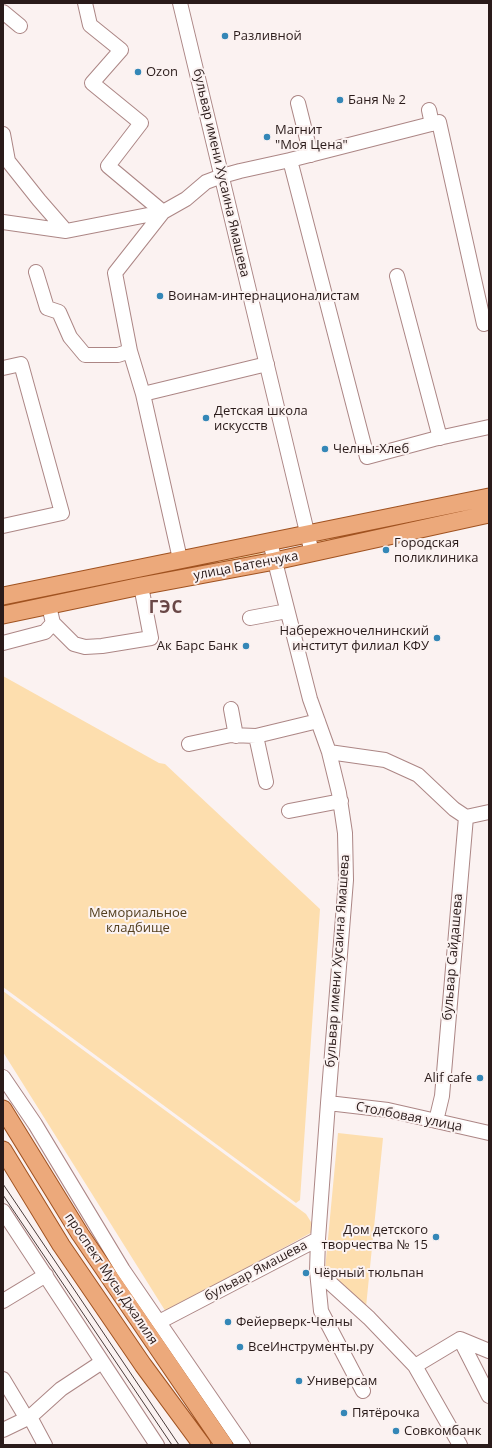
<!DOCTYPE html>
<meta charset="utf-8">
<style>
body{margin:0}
#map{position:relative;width:492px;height:1448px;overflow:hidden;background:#fbf2f1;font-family:"Open Sans",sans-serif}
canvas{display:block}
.frame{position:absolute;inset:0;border:4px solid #2a1b1a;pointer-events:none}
</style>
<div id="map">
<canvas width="492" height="1448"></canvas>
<div class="frame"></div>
</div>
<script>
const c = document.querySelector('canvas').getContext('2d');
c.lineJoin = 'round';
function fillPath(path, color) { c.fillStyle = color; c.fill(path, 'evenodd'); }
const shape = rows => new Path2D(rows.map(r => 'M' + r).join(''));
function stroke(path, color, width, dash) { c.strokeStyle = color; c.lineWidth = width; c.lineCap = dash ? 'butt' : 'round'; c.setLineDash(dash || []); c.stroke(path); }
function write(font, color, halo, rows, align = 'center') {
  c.font = font + ' "Open Sans",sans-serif'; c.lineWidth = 4; c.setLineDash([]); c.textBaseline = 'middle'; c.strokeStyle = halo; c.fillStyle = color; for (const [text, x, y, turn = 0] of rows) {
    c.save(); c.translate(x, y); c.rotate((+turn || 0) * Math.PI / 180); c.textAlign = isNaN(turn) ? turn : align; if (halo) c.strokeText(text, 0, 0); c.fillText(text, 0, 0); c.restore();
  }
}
const green = shape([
 [487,505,488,508,318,543,318,540],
 [262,552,261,555,28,602,27,599],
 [3,676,159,763,165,764,320,909,300,1200,296,1203,3,987],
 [3,991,306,1214,316,1230,166,1312,3,1052],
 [338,1133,383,1138,366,1307,325,1270]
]);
const minor = shape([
 [85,3,90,25,121,50,92,83,141,123,108,166,163,212],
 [180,3,312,553],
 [3,12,20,26],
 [298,103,311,155],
 [429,110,432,124],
 [3,134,8,161,39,200,66,231],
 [290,160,367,457,434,439,489,427],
 [3,222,66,231,163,212],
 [36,272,47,308,59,312,70,337,85,355,118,355,130,351],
 [397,276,440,438],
 [3,368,21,364,62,513,3,526],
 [143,394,267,364],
 [180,559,143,394,130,351,115,273,163,212,186,199,206,182,222,176,240,171,290,160,439,122,484,324],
 [49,606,53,623,74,644,85,647,102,646,151,638,141,586],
 [250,618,287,611],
 [3,643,45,632,53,623],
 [231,709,236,736],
 [256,736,266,782],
 [189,744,231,735,256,736,318,721],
 [329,752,385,760,418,775,454,809,466,817],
 [289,811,341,801],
 [3,1077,35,1124,123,1270,243,1445],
 [328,1103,388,1110,489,1133],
 [436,1121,442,1096,466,817,489,812],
 [3,1211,157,1445],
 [318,1239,317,1271,321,1311,363,1391],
 [317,1271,369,1318,415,1366,460,1339,489,1396],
 [3,1301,46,1275],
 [159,1322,318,1239,328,1103,346,880,345,833,339,793,329,752,310,699,270,542],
 [460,1339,489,1351],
 [415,1366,460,1445],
 [3,1379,27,1419],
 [30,1417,45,1445],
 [3,1430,30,1417,61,1389,102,1362]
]);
const major = shape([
 [3,596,489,497],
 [3,615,141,586,275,561,489,514],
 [3,1109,80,1234,224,1445],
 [3,1150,61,1245,143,1365,202,1445]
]);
const tram = shape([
 [3,1184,179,1445],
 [3,1195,172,1445]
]);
const markers = [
 [225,36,4,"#3487b7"],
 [138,72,4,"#3487b7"],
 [340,100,4,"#3487b7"],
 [267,137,4,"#3487b7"],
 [160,296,4,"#3487b7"],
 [206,418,4,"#3487b7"],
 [325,449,4,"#3487b7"],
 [386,550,4,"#3487b7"],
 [437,638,4,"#3487b7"],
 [246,646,4,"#3487b7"],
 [480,1078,4,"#3487b7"],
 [436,1237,4,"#3487b7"],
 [306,1273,4,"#3487b7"],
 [228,1322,4,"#3487b7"],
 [240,1347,4,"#3487b7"],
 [299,1381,4,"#3487b7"],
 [344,1413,4,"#3487b7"],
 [396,1431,4,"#3487b7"]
];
const poiNames = [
 ["Разливной",233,36],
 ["Ozon",146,72],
 ["Баня № 2",348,100],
 ["Магнит",275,130],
 ["\"Моя Цена\"",275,145],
 ["Воинам-интернационалистам",168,296],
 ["Детская школа",214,411],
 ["искусств",214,426],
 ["Челны-Хлеб",333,449],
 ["Городская",394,543],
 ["поликлиника",394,558],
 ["Набережночелнинский",429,631,"right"],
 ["институт филиал КФУ",429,646,"right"],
 ["Ак Барс Банк",238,646,"right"],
 ["Alif cafe",472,1078,"right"],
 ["Дом детского",428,1230,"right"],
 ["творчества № 15",428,1245,"right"],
 ["Чёрный тюльпан",314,1273],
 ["Фейерверк-Челны",236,1322],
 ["ВсеИнструменты.ру",248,1347],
 ["Универсам",307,1381],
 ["Пятёрочка",352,1413],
 ["Совкомбанк",404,1431]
];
const streetNames = [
 ["бульвар имени Хусаина Ямашева",221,173,77],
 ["улица Батенчука",246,566,-11],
 ["бульвар Сайдашева",453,957,-85],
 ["бульвар имени Хусаина Ямашева",338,961,-86],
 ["Столбовая улица",409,1117,11],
 ["бульвар Ямашева",256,1271,-28],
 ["проспект Мусы Джалиля",111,1279,56]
];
const parkNames = [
 ["Мемориальное",138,913],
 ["кладбище",138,928]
];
const districtNames = [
 ["ГЭС",166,608]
];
fillPath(green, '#fddeae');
stroke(minor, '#ac8685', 16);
stroke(major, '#a05220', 19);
stroke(minor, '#fff', 14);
stroke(major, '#eca97b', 17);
stroke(tram, '#4b3d3c', 1);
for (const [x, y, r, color] of markers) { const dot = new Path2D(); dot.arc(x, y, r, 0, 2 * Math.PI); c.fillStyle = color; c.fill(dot); stroke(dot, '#fbf2f1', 1.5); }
write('13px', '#2a1b1a', '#fbf2f1', poiNames, 'left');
write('13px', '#2a1b1a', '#fbf2f1', streetNames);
write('13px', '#533f1f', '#fbf2f1', parkNames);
c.letterSpacing = '1px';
write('bold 17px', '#694746', '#fbf2f1', districtNames);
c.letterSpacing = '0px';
</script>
